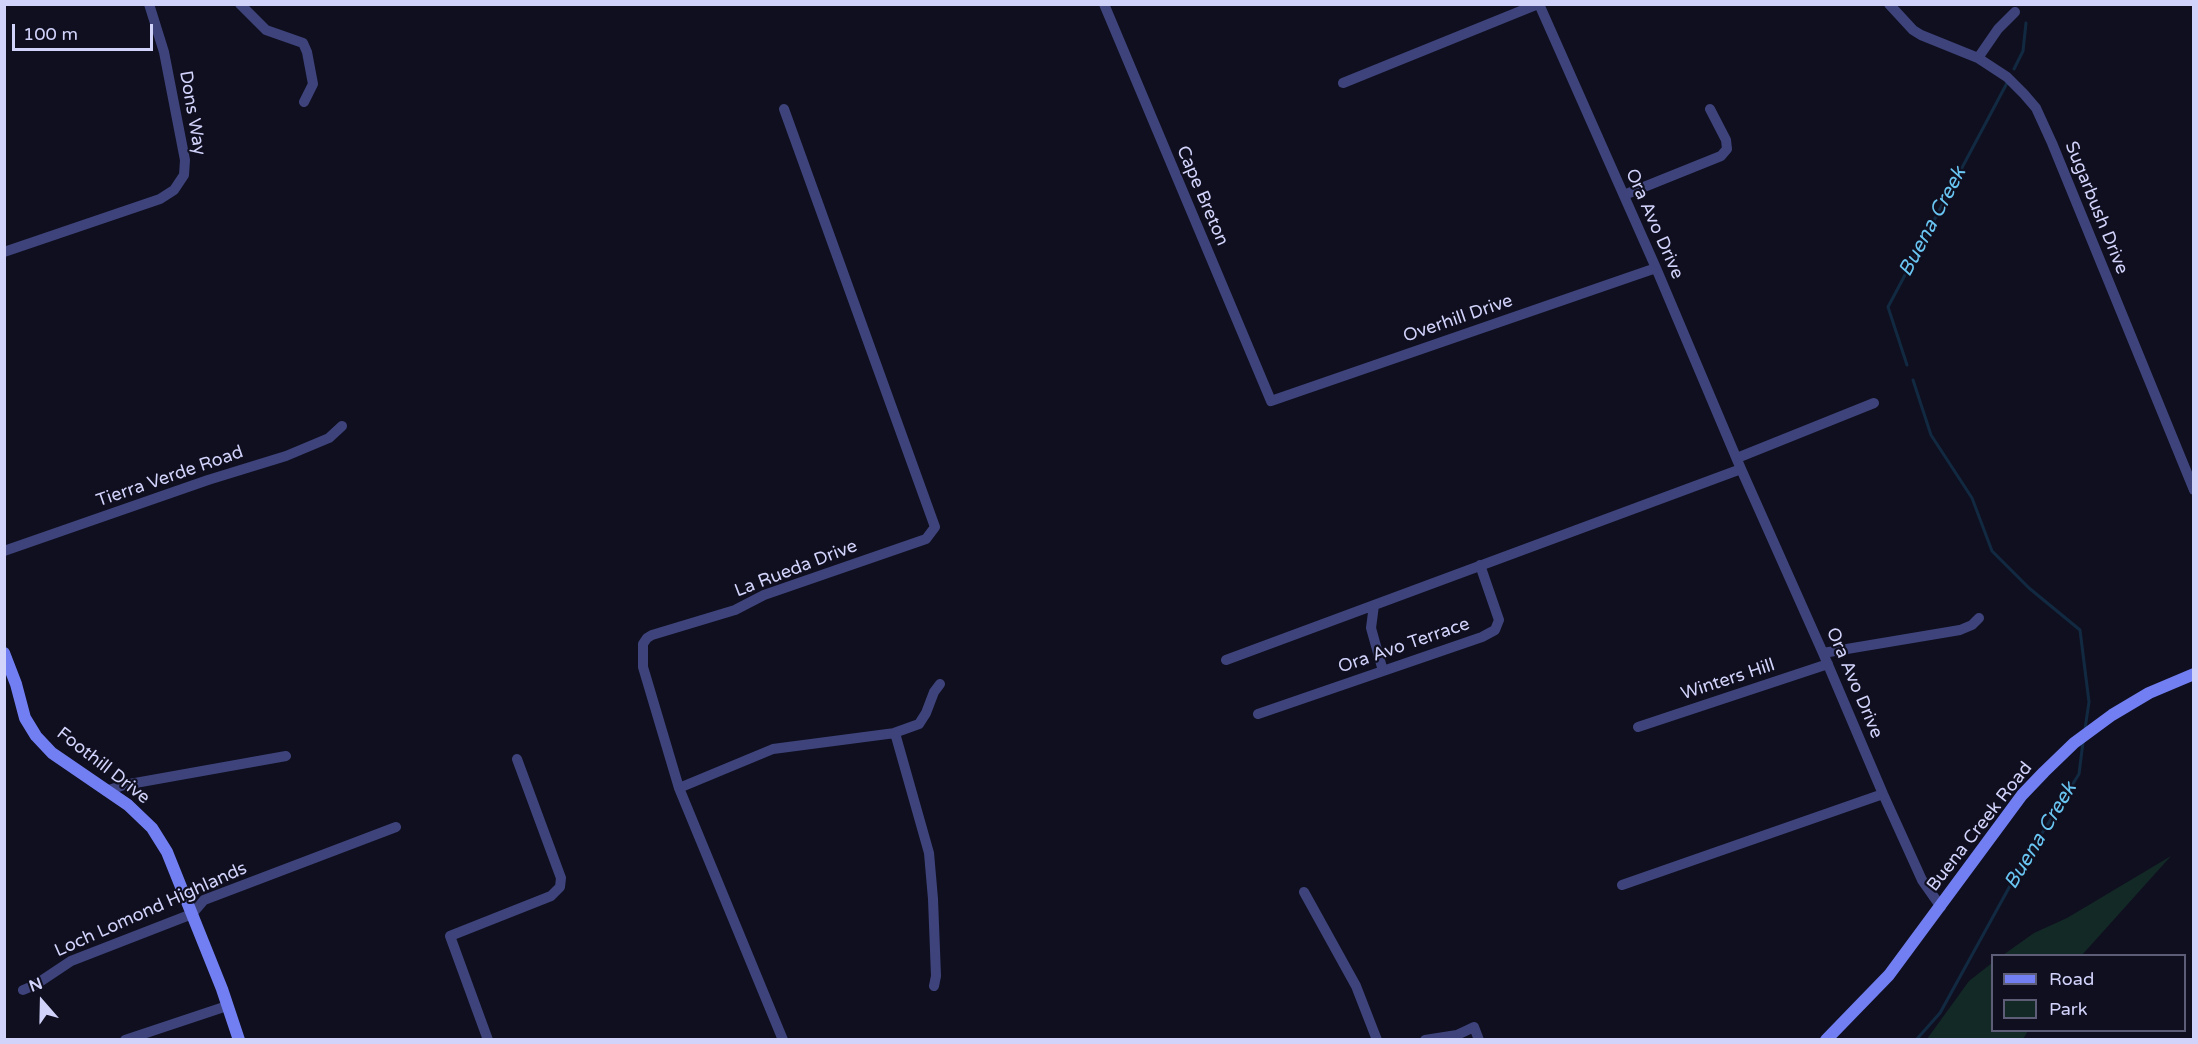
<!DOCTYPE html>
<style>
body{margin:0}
#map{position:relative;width:2198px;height:1044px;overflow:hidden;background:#100f20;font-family:"Varela Round",sans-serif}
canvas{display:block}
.frame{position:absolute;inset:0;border:6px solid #d2d3fb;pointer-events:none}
.legend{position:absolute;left:1991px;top:954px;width:195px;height:78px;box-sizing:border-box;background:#100f20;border:2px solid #5e5d78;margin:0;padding:8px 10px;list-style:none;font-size:18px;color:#d2d3fb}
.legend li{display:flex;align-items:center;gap:12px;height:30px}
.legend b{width:30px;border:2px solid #5e5d78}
.north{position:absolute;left:12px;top:972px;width:60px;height:60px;-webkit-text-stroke:4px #100f20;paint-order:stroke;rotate:340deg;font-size:16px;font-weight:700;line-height:24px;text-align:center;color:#d2d3fb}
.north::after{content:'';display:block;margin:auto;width:21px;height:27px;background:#d2d3fb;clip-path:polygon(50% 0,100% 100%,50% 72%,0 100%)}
.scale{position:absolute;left:12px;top:24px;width:141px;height:27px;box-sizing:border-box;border:3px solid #d2d3fb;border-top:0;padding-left:8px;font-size:18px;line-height:21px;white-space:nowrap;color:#d2d3fb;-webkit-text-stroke:4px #100f20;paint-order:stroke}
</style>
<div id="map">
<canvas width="2198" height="1044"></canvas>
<div class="frame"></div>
<ul class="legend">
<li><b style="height:8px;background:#717ff2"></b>Road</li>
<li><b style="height:16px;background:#132926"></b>Park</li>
</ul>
<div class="north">N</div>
<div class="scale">100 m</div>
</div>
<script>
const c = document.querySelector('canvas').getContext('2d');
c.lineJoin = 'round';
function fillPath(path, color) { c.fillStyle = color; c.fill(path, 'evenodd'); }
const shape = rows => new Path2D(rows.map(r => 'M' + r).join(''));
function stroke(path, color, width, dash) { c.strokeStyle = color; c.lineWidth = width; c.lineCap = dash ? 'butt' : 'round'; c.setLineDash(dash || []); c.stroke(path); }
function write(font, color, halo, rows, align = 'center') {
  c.font = font + ' "Varela Round",sans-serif'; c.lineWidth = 4.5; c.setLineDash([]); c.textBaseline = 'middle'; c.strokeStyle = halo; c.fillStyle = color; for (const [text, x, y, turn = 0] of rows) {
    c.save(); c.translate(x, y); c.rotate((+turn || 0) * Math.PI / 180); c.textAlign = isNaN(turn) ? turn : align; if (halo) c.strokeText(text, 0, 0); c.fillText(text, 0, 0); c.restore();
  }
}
const green = shape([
 [2171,856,2082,955,2003,955,2034,933,2067,918],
 [1992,963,1992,1030,2028,1031,2023,1039,1927,1039,1969,981]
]);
const stream = shape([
 [2014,69,2023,51,2026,23],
 [1907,365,1888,307,2007,83],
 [1913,380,1931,435,1972,498,1992,551,2029,588,2080,630,2089,702,2085,729],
 [1916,1040,1940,1013,2016,875,2079,774,2083,742]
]);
const minor = shape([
 [240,4,266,30,303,43,307,52,313,84,304,102],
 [1104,4,1271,401,1656,268],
 [1539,4,1656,268,1741,469,1823,653,1883,794,1922,880,1941,907],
 [1889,4,1913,30,1921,35,1978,58,2007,77,2024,94,2036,108,2052,143,2194,490],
 [1978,58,1998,29,2015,12],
 [1343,83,1538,4],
 [1624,195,1721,156,1727,149,1726,140,1710,109],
 [4,252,160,199,174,190,184,175,185,160,164,52,149,4],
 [1737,458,1874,403],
 [4,551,208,480,286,456,329,438,342,426],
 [1374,605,1371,628,1383,671],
 [1823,653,1960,630,1972,625,1979,618],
 [1226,660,1741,469],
 [1258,714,1482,637,1495,630,1499,620,1480,565],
 [1638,727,1828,664],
 [894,733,919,724,926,713,934,692,940,684],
 [679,788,773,749,895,733,929,853,933,899,936,976,934,986],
 [106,791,124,785,286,756],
 [1622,885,1883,794],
 [1304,892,1356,986,1377,1040],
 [23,990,35,985,71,961,192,914,204,900,396,827],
 [125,1040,227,1006],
 [488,1040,450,936,551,896,560,887,561,878,517,759],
 [783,1040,679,788,643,667,643,644,647,638,652,635,735,610,764,595,926,539,935,527,784,109],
 [1425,1040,1457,1035,1474,1027,1479,1040]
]);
const secondary = shape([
 [4,653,16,684,25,718,36,736,52,753,128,805,152,828,167,852,222,989,239,1040],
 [1826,1040,1889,975,2022,795,2044,772,2074,743,2112,715,2149,693,2194,674]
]);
const streetNames = [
 ["Dons Way",192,113,80],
 ["Cape Breton",1202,196,67],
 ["Sugarbush Drive",2096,208,68],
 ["Ora Avo Drive",1654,224,66],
 ["Overhill Drive",1458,319,-19],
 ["Tierra Verde Road",170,477,-19],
 ["La Rueda Drive",796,569,-21],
 ["Ora Avo Terrace",1404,646,-19],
 ["Winters Hill",1728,680,-18],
 ["Ora Avo Drive",1854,683,67],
 ["Foothill Drive",103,766,38],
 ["Buena Creek Road",1980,827,-52],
 ["Loch Lomond Highlands",151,910,-24]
];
const waterNames = [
 ["Buena Creek",1933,222,-62],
 ["Buena Creek",2041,836,-59]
];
fillPath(green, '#132926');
stroke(stream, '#122a41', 3);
stroke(minor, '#3e447b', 10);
stroke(secondary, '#717ff2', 12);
write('18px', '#d2d3fb', '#100f20', streetNames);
write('italic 20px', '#69c5f2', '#100f20', waterNames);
</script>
